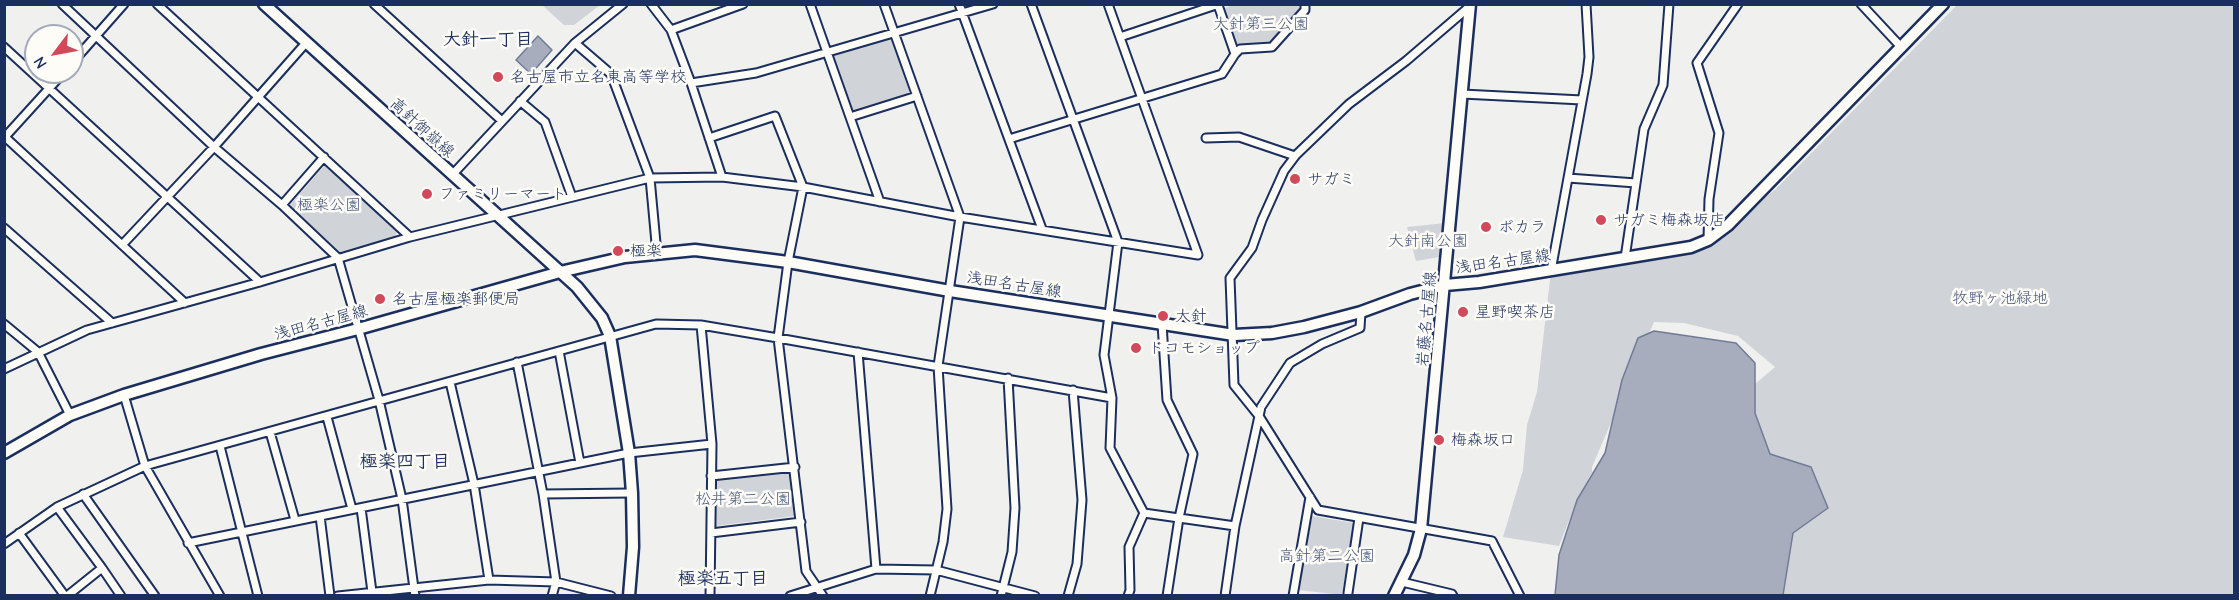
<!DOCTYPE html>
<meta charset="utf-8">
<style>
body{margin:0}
#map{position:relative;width:2239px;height:600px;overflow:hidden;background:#f0f0ee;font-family:"Comic Neue",sans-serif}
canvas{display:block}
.frame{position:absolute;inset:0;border:6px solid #1b2f5e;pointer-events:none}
.north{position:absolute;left:24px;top:24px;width:60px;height:60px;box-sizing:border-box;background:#fdfcf7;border:2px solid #a3aaba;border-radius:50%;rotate:238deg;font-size:16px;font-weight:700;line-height:24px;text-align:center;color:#1b2f5e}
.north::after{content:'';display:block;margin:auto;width:21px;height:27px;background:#d1495b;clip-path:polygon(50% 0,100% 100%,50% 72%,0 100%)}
</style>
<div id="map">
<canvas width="2239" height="600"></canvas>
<div class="frame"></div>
<div class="north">N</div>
</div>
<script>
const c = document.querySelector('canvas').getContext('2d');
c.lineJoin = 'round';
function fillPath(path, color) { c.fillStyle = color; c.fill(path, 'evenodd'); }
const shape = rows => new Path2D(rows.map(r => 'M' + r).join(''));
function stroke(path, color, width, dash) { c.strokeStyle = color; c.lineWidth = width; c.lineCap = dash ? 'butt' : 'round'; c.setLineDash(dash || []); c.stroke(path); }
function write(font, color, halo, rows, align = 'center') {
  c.font = font + ' "Comic Neue","Klee One",sans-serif'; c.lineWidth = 5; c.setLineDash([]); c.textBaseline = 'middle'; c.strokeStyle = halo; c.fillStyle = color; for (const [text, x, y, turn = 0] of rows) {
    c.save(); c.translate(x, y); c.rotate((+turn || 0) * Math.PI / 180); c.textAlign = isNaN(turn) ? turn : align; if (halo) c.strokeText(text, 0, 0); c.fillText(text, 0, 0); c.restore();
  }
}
const green = shape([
 [1235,4,1299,5,1300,8,1271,44,1236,44,1223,9],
 [542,5,600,5,574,25,564,25],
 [1957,5,2234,5,2234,595,1783,595,1793,533,1828,508,1811,467,1770,454,1755,413,1755,384,1775,367,1738,336,1684,323,1654,322,1592,467,1592,472,1577,500,1559,546,1503,537,1523,470,1527,425,1537,392,1551,271,1708,240,1776,189],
 [891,37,910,94,852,113,833,56],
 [325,165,397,231,395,238,342,254,290,205],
 [1445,223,1445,256,1416,261,1407,227],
 [787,470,790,472,795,516,716,526,716,478],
 [1312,516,1354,523,1342,595,1299,590]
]);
const water = shape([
 [538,36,552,50,531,74,516,60,538,36],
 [1654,331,1736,343,1755,363,1755,413,1770,454,1811,467,1828,508,1793,533,1783,595,1555,595,1559,555,1577,500,1605,453,1622,380,1638,338,1654,331]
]);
const street = shape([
 [62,4,214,147,282,205,338,258,379,400,402,499,415,596],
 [157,4,410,237],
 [374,4,502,121],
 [651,4,671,30,691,83,722,177],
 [810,4,880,202],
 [884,4,960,217,938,366,947,509,943,542,930,596],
 [959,4,1042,229],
 [1031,4,1118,242,1104,355,1112,398,1110,448,1144,513,1235,526],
 [1861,4,1902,48],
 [1469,7,1406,61,1349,104,1296,155,1284,171,1262,220,1252,248,1230,278,1234,385,1259,416,1318,510,1492,541,1520,596],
 [671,30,743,4],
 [1120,37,1219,4],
 [575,43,611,74,650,178,657,254],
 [4,47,260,282],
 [1235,54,1240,49,1272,47,1305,10,1305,4],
 [72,63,124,4],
 [691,83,756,73,993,4],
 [1462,94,1582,100],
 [520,101,545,122,572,197],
 [850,117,917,96],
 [4,136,185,303],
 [4,138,64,72],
 [709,138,775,116,803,187,788,262,778,338,806,571,823,596],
 [1206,138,1239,137,1295,156],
 [1009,139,1222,74,1235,54,1218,5],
 [452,175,575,43,623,4],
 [1568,178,1636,183],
 [282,205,324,157],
 [4,228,112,323],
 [1708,240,1709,199,1719,133,1697,63,1738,4],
 [122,245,214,147,305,44],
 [1625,258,1644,129,1663,85,1669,4],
 [1551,271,1587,74,1589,57,1586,4],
 [4,324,38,352,70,415],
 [1162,324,1167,400,1193,454,1179,518,1167,596],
 [701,325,712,444,710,596],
 [559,351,580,463],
 [858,352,876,569],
 [517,362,543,494,556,582,552,596],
 [4,369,87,330,260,282,410,237,650,178,722,177,803,187,960,217,1198,255,1108,4],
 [450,382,474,484,489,580],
 [124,395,145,466,220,596],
 [327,417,352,509],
 [270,432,295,520],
 [220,446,258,596],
 [711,476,795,467],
 [83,494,155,596],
 [543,494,632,493],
 [57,507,102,568,67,596],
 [361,508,372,592],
 [320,516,330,596],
 [19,533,65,596],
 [711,533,801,522],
 [188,543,629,453,712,444],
 [4,544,57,507,145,466,656,324,701,325,778,338,1112,398],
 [102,568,121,596],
 [1402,582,1452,594,1453,596],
 [1348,593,1359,518],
 [338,596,489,580,556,582,611,596],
 [790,596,876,569,936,570,1035,596],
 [1001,596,1012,552,1015,508,1008,378],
 [1068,596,1077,564,1082,500,1073,390],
 [1128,596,1130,590,1129,547,1144,513],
 [1225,596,1235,526,1261,407,1290,363,1322,344,1360,328,1361,312],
 [1293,596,1310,497]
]);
const secondary = shape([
 [264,4,577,287,602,318,610,336,629,453,632,493,633,547,629,596],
 [4,453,70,415,124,395,261,354,358,329,560,272,625,257,695,250,788,262,950,291,1234,335,1272,333,1304,327,1361,312,1410,294,1445,285,1479,282,1691,247,1708,240,1728,225,1943,4],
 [1394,596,1414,555,1421,529,1470,4]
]);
const markers = [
 [498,77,6,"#d1495b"],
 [1295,179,6,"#d1495b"],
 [427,194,6,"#d1495b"],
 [1601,220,6,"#d1495b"],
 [1486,227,6,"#d1495b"],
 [618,251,6,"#d1495b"],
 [380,299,6,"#d1495b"],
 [1463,312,6,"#d1495b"],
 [1163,316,6,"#d1495b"],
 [1136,348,6,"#d1495b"],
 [1439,440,6,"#d1495b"]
];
const parkNames = [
 ["大針第三公園",1261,24],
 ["極楽公園",329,205],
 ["大針南公園",1428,241],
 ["牧野ヶ池緑地",2000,298],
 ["松井第二公園",743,499],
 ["高針第二公園",1327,556]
];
const poiNames = [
 ["名古屋市立名東高等学校",510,77],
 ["サガミ",1307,179],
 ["ファミリーマート",439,194],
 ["サガミ梅森坂店",1613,220],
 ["ポカラ",1498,227],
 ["極楽",630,251],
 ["名古屋極楽郵便局",392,299],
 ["星野喫茶店",1475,312],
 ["大針",1175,316],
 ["ドコモショップ",1148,348],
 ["梅森坂口",1451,440]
];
const streetNames = [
 ["高針御嶽線",422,128,42],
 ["浅田名古屋線",1503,262,-8],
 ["浅田名古屋線",1014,285,9],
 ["岩藤名古屋線",1427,319,-85],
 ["浅田名古屋線",321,323,-15]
];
const neighbourhoodNames = [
 ["大針一丁目",488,40],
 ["極楽四丁目",405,462],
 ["極楽五丁目",723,579]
];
fillPath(green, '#d0d3d8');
fillPath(water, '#a7adbd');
stroke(water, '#6f7b97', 1.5);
stroke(street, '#1b2f5e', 11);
stroke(secondary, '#1b2f5e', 15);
stroke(street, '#fdfcf7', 7);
stroke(secondary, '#fdfcf7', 10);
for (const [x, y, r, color] of markers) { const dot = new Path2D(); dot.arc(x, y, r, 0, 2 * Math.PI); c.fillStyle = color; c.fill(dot); stroke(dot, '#fdfcf7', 2); }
write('16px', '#48587c', '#fdfcf7', parkNames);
write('16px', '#1b2f5e', '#fdfcf7', poiNames, 'left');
write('16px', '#1b2f5e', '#fdfcf7', streetNames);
write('bold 18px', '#1b2f5e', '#fdfcf7', neighbourhoodNames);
</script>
